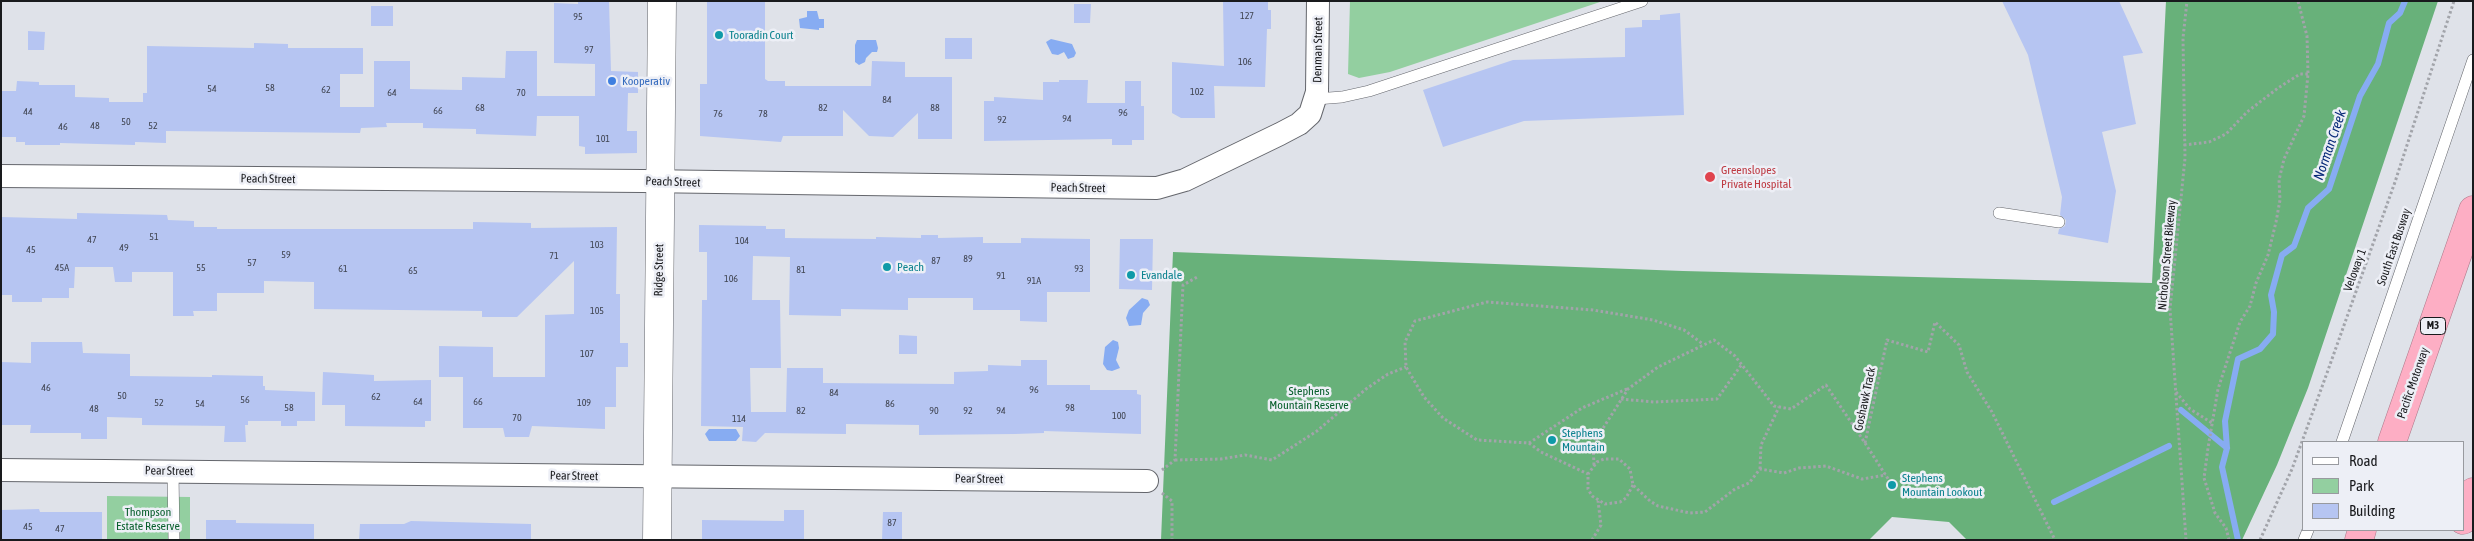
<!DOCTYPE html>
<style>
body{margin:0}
#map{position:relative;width:2474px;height:541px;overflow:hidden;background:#dfe2e9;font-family:"Asap Condensed",sans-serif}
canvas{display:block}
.frame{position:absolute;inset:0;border:2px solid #191a1d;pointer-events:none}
.legend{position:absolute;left:2302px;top:441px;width:162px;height:90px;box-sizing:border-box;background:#edeff6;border:1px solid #989a9f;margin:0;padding:6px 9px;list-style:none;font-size:15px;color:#191a1d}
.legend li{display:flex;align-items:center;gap:10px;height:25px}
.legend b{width:25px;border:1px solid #989a9f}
</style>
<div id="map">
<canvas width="2474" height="541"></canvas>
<div class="frame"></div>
<ul class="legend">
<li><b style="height:6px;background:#fff"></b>Road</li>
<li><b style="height:14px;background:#93cfa0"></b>Park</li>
<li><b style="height:14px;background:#b6c5f2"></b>Building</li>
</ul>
</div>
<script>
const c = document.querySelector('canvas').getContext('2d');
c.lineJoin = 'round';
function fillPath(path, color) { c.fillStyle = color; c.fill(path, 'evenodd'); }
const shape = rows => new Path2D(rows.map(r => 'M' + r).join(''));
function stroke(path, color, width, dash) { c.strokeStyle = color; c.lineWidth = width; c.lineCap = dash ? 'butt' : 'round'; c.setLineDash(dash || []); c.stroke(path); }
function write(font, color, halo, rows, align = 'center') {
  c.font = font + ' "Asap Condensed",sans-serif'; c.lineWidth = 5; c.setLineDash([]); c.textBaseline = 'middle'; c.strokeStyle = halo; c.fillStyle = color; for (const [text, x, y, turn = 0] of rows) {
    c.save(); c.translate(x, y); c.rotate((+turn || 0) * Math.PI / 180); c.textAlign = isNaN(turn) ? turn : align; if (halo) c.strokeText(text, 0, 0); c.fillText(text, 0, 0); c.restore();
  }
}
const green = shape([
 [1350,1,1603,1,1390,72,1359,78,1348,74],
 [107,496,190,497,190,540,107,540]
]);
const forest = shape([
 [2166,1,2438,1,2308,388,2277,465,2242,540,1967,540,1949,522,1892,517,1869,540,1161,540,1173,252,1683,271,2152,283]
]);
const water = shape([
 [807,11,817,11,819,19,824,19,824,28,819,28,819,30,800,28,799,19,807,17],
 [1051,39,1072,44,1076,53,1074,57,1068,59,1064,52,1058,55,1052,54,1046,42],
 [857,40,876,40,878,48,877,52,872,52,866,58,865,62,859,65,855,62,855,45],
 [1142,298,1148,300,1150,305,1143,313,1141,325,1129,326,1126,318,1129,310],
 [1113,340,1118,342,1119,348,1116,360,1120,368,1112,371,1107,370,1103,364,1105,347],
 [709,429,736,429,740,436,736,441,709,441,705,434]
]);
const stream = shape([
 [2181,410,2227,448],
 [2054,502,2169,446],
 [2238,540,2222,467,2227,448,2225,421,2238,359,2260,349,2273,334,2274,312,2271,295,2282,255,2294,246,2308,208,2329,189,2360,96,2378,64,2389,23,2400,13,2405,1]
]);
const building = shape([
 [578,1,609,1,611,71,638,72,638,93,628,93,627,131,637,131,637,153,585,154,585,147,579,146,579,116,537,116,536,136,476,134,476,129,423,128,423,123,386,123,387,127,361,128,360,133,166,131,166,143,135,142,135,145,60,143,60,145,25,145,25,142,16,142,16,137,1,137,1,91,16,91,17,81,39,82,39,85,75,85,75,97,109,98,109,102,143,102,143,93,147,93,147,46,254,48,254,43,288,44,288,48,363,48,363,74,340,74,340,107,374,107,374,61,410,61,410,89,462,90,462,77,505,78,506,51,537,51,537,96,595,96,595,64,554,63,554,3,578,4],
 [707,1,765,1,765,79,768,81,785,81,785,86,871,86,872,61,905,62,905,77,952,77,952,139,918,139,918,113,893,137,869,136,843,110,843,136,783,136,781,142,700,136,700,84,707,84],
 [1223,1,1268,1,1268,10,1271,10,1271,29,1267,29,1265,87,1214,86,1215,118,1181,118,1172,113,1172,62,1224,66],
 [2002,1,2119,1,2143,53,2123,56,2136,124,2102,132,2116,191,2108,243,2058,234,2059,229,2065,226,2066,220,2060,215,2062,197,2028,55],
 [1074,4,1091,4,1090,23,1074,23],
 [371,6,393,6,393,26,371,26],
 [1680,13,1684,115,1524,121,1443,147,1423,90,1513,60,1625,57,1625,28,1642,27,1642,20,1660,20,1660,15],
 [28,31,45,32,44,50,28,50],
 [945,38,972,38,972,59,945,59],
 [1059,80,1088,80,1087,103,1125,103,1125,81,1141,81,1141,106,1144,106,1144,140,1132,140,1132,145,1112,145,1112,139,984,141,984,101,994,101,994,97,1043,100,1043,82,1059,82],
 [77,213,167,215,168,220,194,221,194,227,217,227,217,229,473,229,473,222,531,223,531,228,617,227,616,294,620,294,620,343,628,343,628,367,616,367,616,407,605,407,605,429,532,426,529,437,505,437,503,428,463,428,463,377,439,377,439,346,493,347,493,377,545,377,545,315,574,314,574,261,517,317,482,317,482,311,314,309,314,282,264,281,264,293,217,293,217,311,193,311,194,316,173,316,173,272,132,272,132,282,115,282,113,267,75,267,74,288,69,288,69,298,42,298,42,302,12,302,12,295,1,295,1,217,77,219],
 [699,225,766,226,766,229,785,229,785,238,876,239,876,237,921,238,921,235,938,235,938,238,983,237,983,243,1021,243,1021,238,1090,239,1090,292,1047,292,1047,322,1020,321,1020,310,973,310,973,298,908,298,908,310,841,309,841,316,789,315,790,257,753,256,752,300,780,300,781,368,750,368,751,412,786,412,787,368,823,368,823,383,954,384,954,372,988,371,988,365,1021,366,1021,360,1047,360,1047,385,1090,385,1090,390,1137,390,1137,394,1141,395,1141,434,1044,431,1044,433,1015,434,919,435,919,425,846,424,846,434,765,433,756,442,742,441,743,427,701,426,702,300,707,300,707,252,699,252],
 [1120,239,1153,239,1152,290,1119,289],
 [899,335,917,336,917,354,899,354],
 [31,342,82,342,83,353,130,354,130,376,212,377,212,375,263,376,263,386,265,386,265,390,315,392,315,421,297,421,297,426,281,426,281,421,248,421,248,425,245,425,246,442,224,442,225,426,142,425,142,418,107,417,107,439,81,439,81,433,30,433,31,425,1,425,1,362,31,363],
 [323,372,374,375,374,381,431,380,431,421,425,421,425,427,345,426,345,405,322,405],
 [39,509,40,512,102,512,102,540,1,540,1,510],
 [784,510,804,510,804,540,702,540,702,520,784,521],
 [883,512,902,512,902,540,882,540],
 [206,520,236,520,236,523,314,524,314,540,206,540],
 [411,521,531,524,531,540,359,540,360,524,404,524]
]);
const path = shape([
 [2184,145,2209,142,2226,134,2247,112,2278,88,2300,74,2308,74],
 [1627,389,1582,408,1529,443,1477,440,1443,418,1424,397,1406,367,1405,342,1415,321,1487,302,1593,310,1653,320,1684,330,1703,344],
 [2176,392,2190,409,2212,423],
 [1621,399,1654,402,1717,399,1742,364],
 [1529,443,1541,452,1588,474],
 [1865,443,1892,485],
 [1175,460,1221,459,1245,455,1272,460,1317,431,1366,389,1388,374,1406,367],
 [1594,465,1593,444,1628,389,1658,367,1714,340,1735,356,1774,406,1791,409,1826,385,1865,443,1887,340,1928,352,1935,322,1959,345,1967,372,1992,412,2055,540],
 [1760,469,1761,445,1779,407],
 [1162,470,1175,460,1183,285,1199,276],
 [1633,485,1626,498,1620,502,1605,504,1592,496,1588,489,1588,474,1597,462,1604,459,1619,459,1630,469,1633,485,1650,501,1658,506,1690,513,1705,512,1735,489,1749,483,1760,469,1784,473,1799,468,1826,466,1862,479,1886,475],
 [1162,493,1172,501,1172,540],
 [1592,540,1601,525,1598,501],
 [2186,540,2170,309,2185,158,2183,38,2187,1],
 [2229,540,2226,528,2215,513,2204,478,2208,448,2218,389,2240,322,2250,306,2256,283,2268,255,2276,222,2280,200,2279,180,2284,159,2304,116,2308,74,2307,36,2298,1],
 [2260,540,2292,469,2327,373,2395,182,2454,1]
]);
const service = shape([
 [1316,99,1342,97,1369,91,1642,1],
 [1999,213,2059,222],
 [2342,442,2473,60],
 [173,471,174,540],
 [2304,540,2308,530]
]);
const minor = shape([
 [1,176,642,181,1157,188,1185,180,1280,134,1299,124,1310,114,1317,92,1318,1],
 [1,470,1147,481]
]);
const tertiary = shape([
 [657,540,662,1]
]);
const motorway = shape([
 [2392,442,2473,210],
 [2463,520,2473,492],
 [2359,540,2362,530]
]);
const markers = [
 [719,35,5,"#0f9aa8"],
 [612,81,5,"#3f7fe0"],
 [1710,177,6,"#e0444e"],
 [887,267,5,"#0f9aa8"],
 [1131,275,5,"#0f9aa8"],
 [1552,440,5,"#0f9aa8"],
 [1892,485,5,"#0f9aa8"]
];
const numberNames = [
 ["127",1247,16],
 ["95",578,17],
 ["97",589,50],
 ["106",1245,62],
 ["58",270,88],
 ["54",212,89],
 ["62",326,90],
 ["102",1197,92],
 ["64",392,93],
 ["70",521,93],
 ["84",887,100],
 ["68",480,108],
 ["82",823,108],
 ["88",935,108],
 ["66",438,111],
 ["44",28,112],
 ["96",1123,113],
 ["76",718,114],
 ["78",763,114],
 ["94",1067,119],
 ["92",1002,120],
 ["50",126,122],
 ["48",95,126],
 ["52",153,126],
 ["46",63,127],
 ["101",603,139],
 ["51",154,237],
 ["47",92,240],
 ["104",742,241],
 ["103",597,245],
 ["49",124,248],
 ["45",31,250],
 ["59",286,255],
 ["71",554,256],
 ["89",968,259],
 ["87",936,261],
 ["57",252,263],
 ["45A",62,268],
 ["55",201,268],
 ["61",343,269],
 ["93",1079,269],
 ["81",801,270],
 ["65",413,271],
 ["91",1001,276],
 ["106",731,279],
 ["91A",1034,281],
 ["105",597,311],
 ["107",587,354],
 ["46",46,388],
 ["96",1034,390],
 ["84",834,393],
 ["50",122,396],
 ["62",376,397],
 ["56",245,400],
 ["64",418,402],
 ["66",478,402],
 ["52",159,403],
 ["109",584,403],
 ["54",200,404],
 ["86",890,404],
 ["58",289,408],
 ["98",1070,408],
 ["48",94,409],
 ["82",801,411],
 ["90",934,411],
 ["92",968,411],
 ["94",1001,411],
 ["100",1119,416],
 ["70",517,418],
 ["114",739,419],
 ["87",892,523],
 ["45",28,527],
 ["47",60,529]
];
const shields = [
 [2433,326,25]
];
const shieldNames = [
 ["M3",2433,326]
];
const cultureNames = [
 ["Tooradin Court",729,35],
 ["Peach",897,267],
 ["Evandale",1141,275],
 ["Stephens",1562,433],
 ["Mountain",1562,447],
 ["Stephens",1902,478],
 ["Mountain Lookout",1902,492]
];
const streetNames = [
 ["Denman Street",1318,50,-89],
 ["Peach Street",268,179,1],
 ["Peach Street",673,182,2],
 ["Peach Street",1078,188,1],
 ["South East Busway",2394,247,-71],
 ["Nicholson Street Bikeway",2167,255,-85],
 ["Ridge Street",659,270,-89],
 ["Veloway 1",2355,270,-70],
 ["Pacific Motorway",2413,383,-71],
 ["Goshawk Track",1865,399,-78],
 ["Pear Street",169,471,1],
 ["Pear Street",574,476,1],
 ["Pear Street",979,479,1]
];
const shopNames = [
 ["Kooperativ",622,81]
];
const healthNames = [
 ["Greenslopes",1721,170],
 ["Private Hospital",1721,184]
];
const parkNames = [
 ["Stephens",1309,391],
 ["Mountain Reserve",1309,405],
 ["Thompson",148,512],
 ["Estate Reserve",148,526]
];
const waterNames = [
 ["Norman Creek",2330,145,-71]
];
fillPath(green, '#93cfa0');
fillPath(forest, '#68b17a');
fillPath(water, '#87acf2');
stroke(stream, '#87acf2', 6);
fillPath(building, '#b6c5f2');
stroke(service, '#64666c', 12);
stroke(minor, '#64666c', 24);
stroke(tertiary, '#64666c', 29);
stroke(motorway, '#ad7a8a', 29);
stroke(path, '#a2a4aa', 3, [2.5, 2.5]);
stroke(service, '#fff', 11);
stroke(minor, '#fff', 22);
stroke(tertiary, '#fff', 28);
stroke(motorway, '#fdaec4', 28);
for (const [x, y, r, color] of markers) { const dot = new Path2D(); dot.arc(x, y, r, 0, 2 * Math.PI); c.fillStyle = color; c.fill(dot); stroke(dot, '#edeff6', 2); }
write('10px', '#404552', null, numberNames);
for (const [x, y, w] of shields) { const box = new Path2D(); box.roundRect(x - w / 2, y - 8.5, w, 17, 4); c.fillStyle = '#edeff6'; c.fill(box); stroke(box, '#191a1d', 1); }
write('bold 11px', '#191a1d', null, shieldNames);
write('12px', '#0d838f', '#edeff6', cultureNames, 'left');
write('12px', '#191a1d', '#edeff6', streetNames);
write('12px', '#366cbe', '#edeff6', shopNames, 'left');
write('12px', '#be3a42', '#edeff6', healthNames, 'left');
write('12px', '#085f2c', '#edeff6', parkNames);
write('italic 14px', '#072978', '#edeff6', waterNames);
</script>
